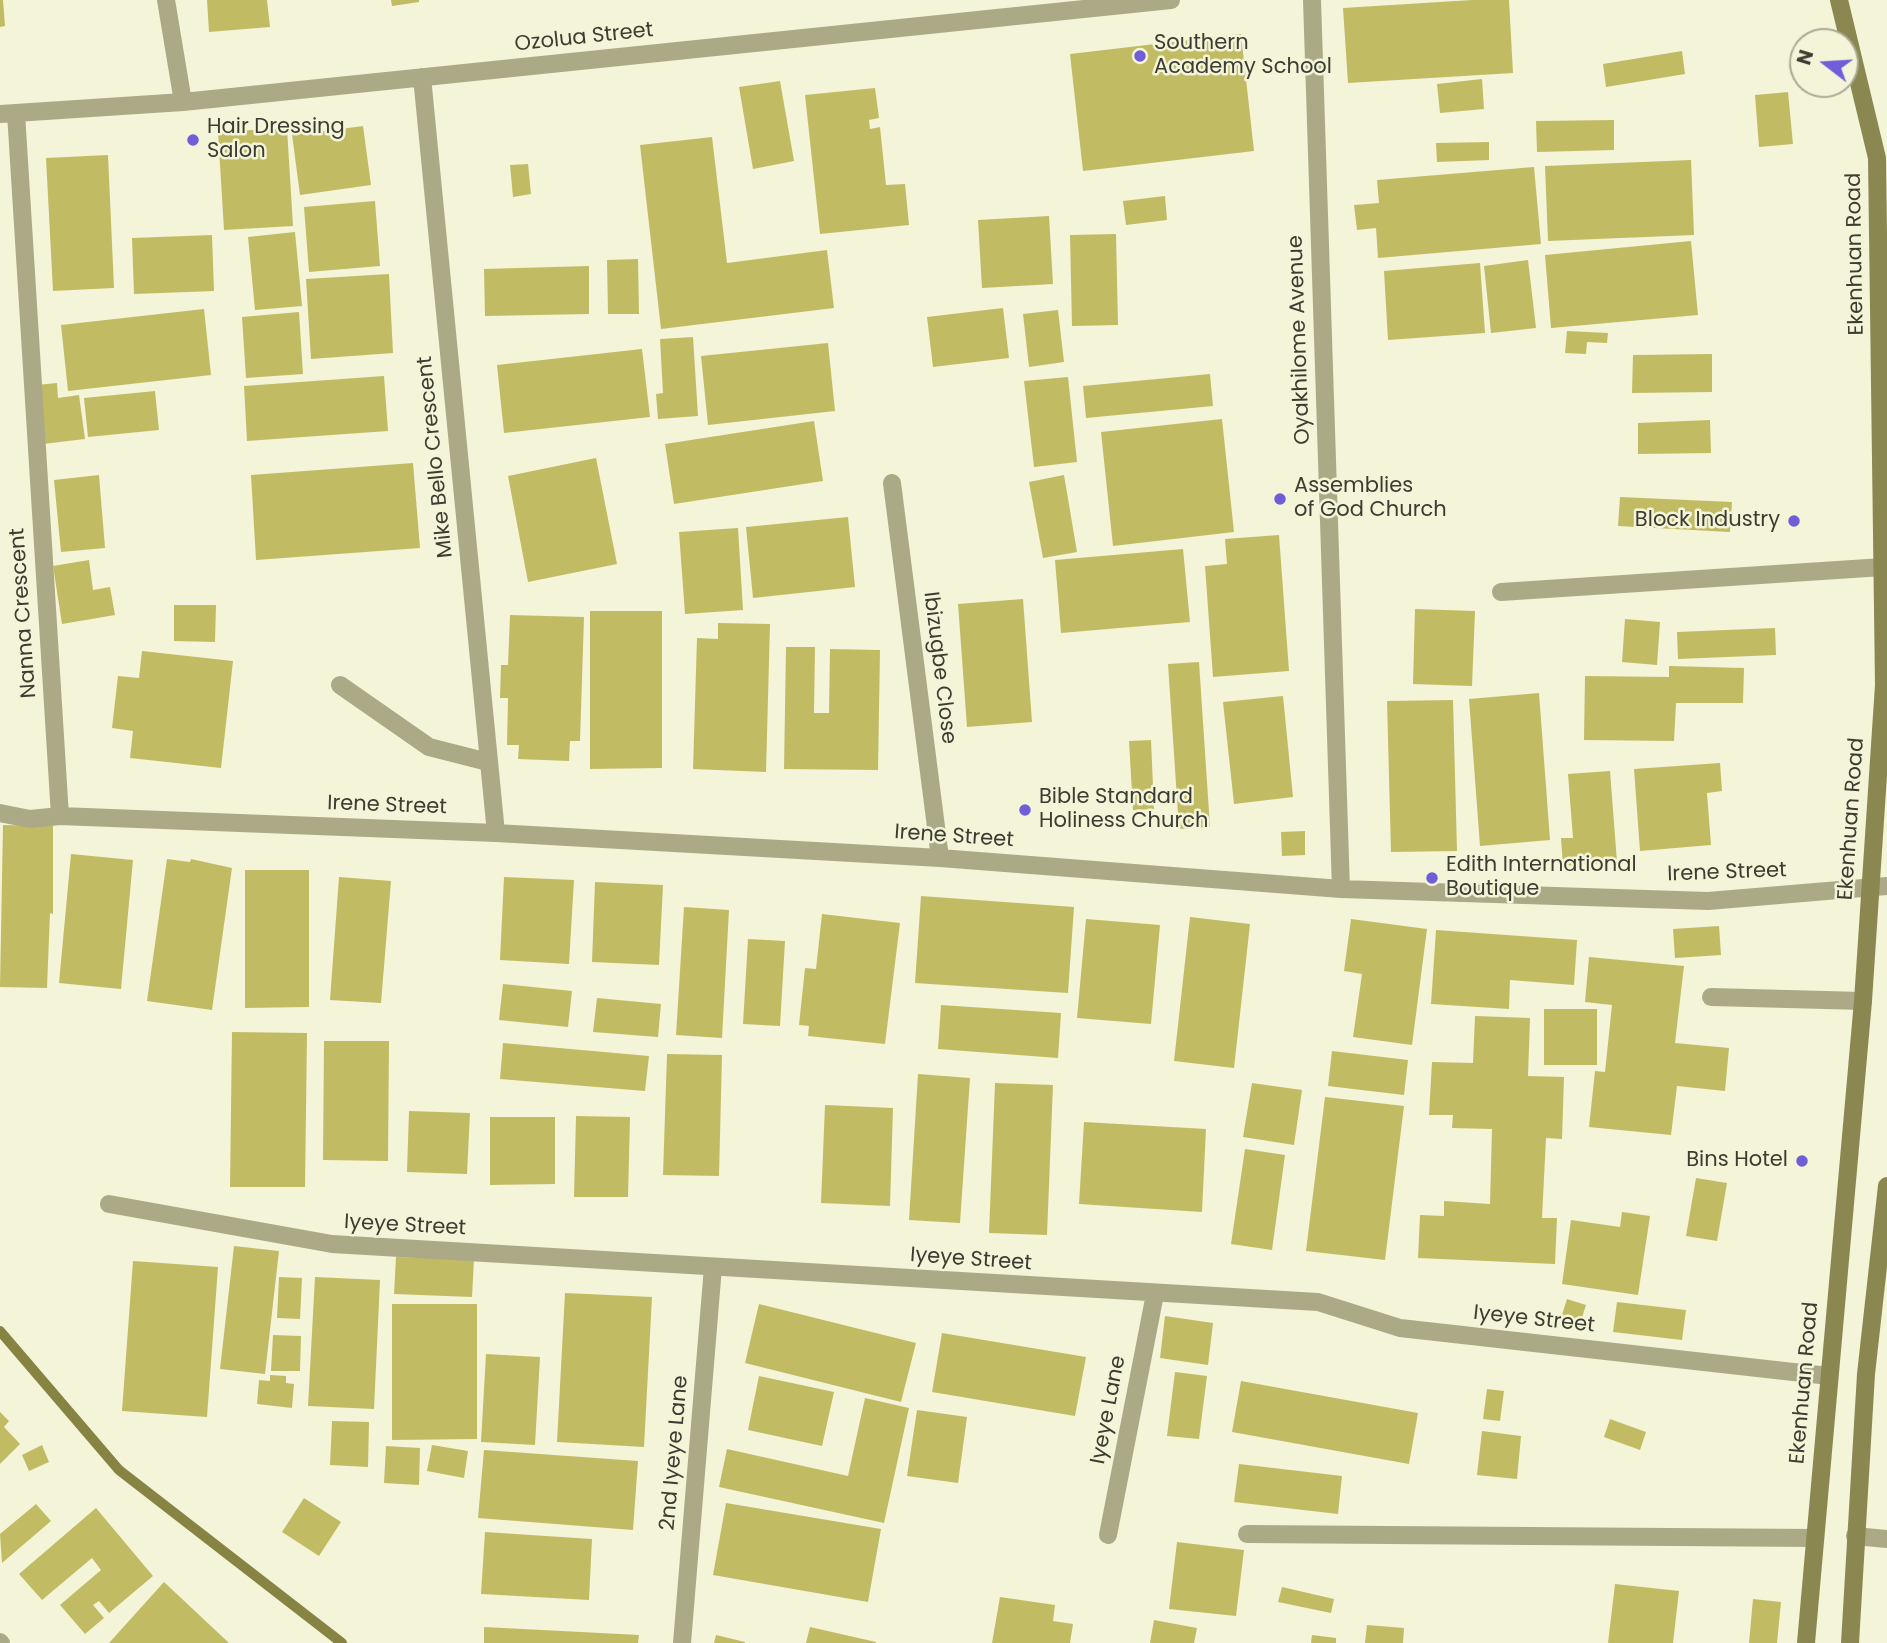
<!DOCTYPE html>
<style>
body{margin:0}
#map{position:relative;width:1887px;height:1643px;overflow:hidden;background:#f4f4d9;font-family:Poppins,sans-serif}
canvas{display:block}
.north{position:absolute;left:1789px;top:28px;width:70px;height:70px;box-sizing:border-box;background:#f4f4d9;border:2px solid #abaa96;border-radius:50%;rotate:287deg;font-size:19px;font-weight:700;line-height:28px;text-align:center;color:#3d3c32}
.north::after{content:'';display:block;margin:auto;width:24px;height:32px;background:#705ed8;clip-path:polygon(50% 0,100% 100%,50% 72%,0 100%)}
</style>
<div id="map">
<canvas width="1887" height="1643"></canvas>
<div class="north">N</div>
</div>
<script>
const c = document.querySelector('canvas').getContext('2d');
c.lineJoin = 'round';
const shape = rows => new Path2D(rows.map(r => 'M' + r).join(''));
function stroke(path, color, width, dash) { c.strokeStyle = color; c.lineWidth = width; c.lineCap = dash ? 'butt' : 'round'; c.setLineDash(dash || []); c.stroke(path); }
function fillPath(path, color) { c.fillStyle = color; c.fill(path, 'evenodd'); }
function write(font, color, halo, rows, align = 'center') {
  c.font = font + ' Poppins,sans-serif'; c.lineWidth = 5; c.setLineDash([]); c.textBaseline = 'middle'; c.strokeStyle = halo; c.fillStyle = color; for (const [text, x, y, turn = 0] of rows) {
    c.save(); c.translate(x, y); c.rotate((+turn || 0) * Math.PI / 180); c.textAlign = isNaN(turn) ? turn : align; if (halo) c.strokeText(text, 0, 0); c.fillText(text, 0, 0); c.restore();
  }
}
const stream = shape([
 [0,1331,119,1470,342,1643]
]);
const building = shape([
 [0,0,3,0,5,26,0,27],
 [207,0,267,0,270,27,209,32],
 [391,0,419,0,419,2,392,6],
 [1472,0,1509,0,1513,73,1348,83,1343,8],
 [1241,34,1254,151,1083,171,1070,54],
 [1682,51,1685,74,1606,87,1603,64],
 [1482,79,1484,109,1440,113,1437,84],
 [780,81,794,161,753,169,739,87],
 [875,88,879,118,869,120,870,129,880,127,886,185,905,184,909,225,820,234,805,95],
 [1788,92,1793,144,1759,147,1755,95],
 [1614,120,1614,150,1537,152,1536,121],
 [309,125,310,133,363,126,371,185,300,195,291,127],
 [287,128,293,226,224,230,218,132],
 [712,137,727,263,827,250,834,308,661,329,640,145],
 [1489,142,1489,160,1437,162,1436,143],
 [108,155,114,288,53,291,46,158],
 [1691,160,1694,235,1548,241,1545,166],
 [528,164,531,194,513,197,510,165],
 [1534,167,1541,244,1378,258,1376,228,1357,230,1354,205,1379,203,1377,180],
 [1165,196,1167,220,1126,225,1123,201],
 [375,201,380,266,309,272,304,207],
 [1049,216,1053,284,982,288,978,220],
 [295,232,302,306,255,310,248,237],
 [1116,234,1118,325,1072,326,1070,235],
 [212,235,214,291,134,294,132,238],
 [1691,241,1698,315,1551,328,1545,255],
 [638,259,639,314,608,314,607,260],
 [1528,260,1536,328,1491,333,1484,266],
 [1480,263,1485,333,1388,340,1384,271],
 [589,266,589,314,485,316,484,269],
 [389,274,393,353,311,359,306,279],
 [1003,308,1009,358,933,367,927,317],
 [204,309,211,375,68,391,61,325],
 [1058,310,1064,362,1029,367,1023,314],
 [299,312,303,374,246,378,242,317],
 [1567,331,1608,333,1607,343,1587,342,1586,354,1565,353],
 [693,337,698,416,658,419,656,394,663,393,660,339],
 [828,343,835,411,708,425,701,356],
 [642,349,650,417,504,433,497,365],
 [1712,354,1712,392,1632,393,1633,355],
 [1210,374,1213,406,1086,418,1083,386],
 [384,376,388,431,247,441,244,386],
 [1068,377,1077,462,1034,467,1024,381],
 [57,383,58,398,79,395,85,439,43,444,36,385],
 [155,391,159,430,88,437,84,398],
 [1222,419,1234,532,1113,546,1101,432],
 [1710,420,1711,453,1638,454,1638,423],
 [814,421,823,481,674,504,665,444],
 [596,458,617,564,528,582,508,476],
 [413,463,420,548,256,560,251,475],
 [99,475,105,548,61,552,54,480],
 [1064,475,1077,552,1043,558,1029,482],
 [1620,497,1732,502,1730,532,1618,526],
 [848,517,855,587,753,598,746,527],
 [738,528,743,610,685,614,679,532],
 [1279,535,1289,671,1213,677,1205,566,1227,564,1225,539],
 [1183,549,1190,622,1061,633,1055,560],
 [89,560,93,590,110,587,115,615,62,624,53,566],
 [1023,599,1032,722,967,727,958,604],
 [174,605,216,605,215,642,174,641],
 [1415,609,1475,611,1472,686,1413,684],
 [590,611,662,611,662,768,590,769],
 [510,615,584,617,580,741,570,741,569,761,518,759,519,745,507,745,508,698,500,698,501,665,508,665],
 [1625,619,1660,622,1657,665,1622,662],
 [718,623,770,624,766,772,693,769,697,638,718,639],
 [1775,628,1776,655,1678,659,1677,632],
 [786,647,815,647,814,713,829,713,830,649,880,650,878,770,784,769],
 [142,651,233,661,221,768,130,758,133,731,112,728,118,676,139,678],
 [1199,662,1210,827,1179,829,1168,664],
 [1669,666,1744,668,1743,703,1676,703,1674,741,1584,740,1585,676,1669,677],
 [1539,693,1550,840,1480,846,1469,699],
 [1283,696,1293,797,1234,804,1223,702],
 [1453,700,1457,851,1391,852,1387,701],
 [1151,740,1154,809,1133,810,1129,741],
 [1720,763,1722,791,1707,793,1711,845,1640,851,1634,769],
 [1610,771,1617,862,1563,866,1561,838,1573,838,1568,774],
 [3,825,53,826,53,914,50,913,47,988,0,987],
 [1305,831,1305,855,1282,856,1281,832],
 [71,854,133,860,121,989,59,983],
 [167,859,190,862,191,859,232,868,212,1010,147,1001],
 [245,870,309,870,309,1007,245,1008],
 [339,877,391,881,381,1003,330,1000],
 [504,877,574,880,569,964,500,960],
 [595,882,663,885,659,965,592,962],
 [921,896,1074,907,1068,993,915,983],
 [684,907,729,910,722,1038,676,1035],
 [822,914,900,923,885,1044,808,1036,809,1026,799,1025,805,968,816,969],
 [1190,917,1250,924,1234,1068,1174,1061],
 [1086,919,1160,925,1151,1024,1077,1018],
 [1351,919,1427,929,1412,1045,1353,1037,1362,974,1344,971],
 [1719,926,1721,955,1675,958,1673,929],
 [1436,930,1577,940,1574,985,1510,980,1509,1009,1431,1004],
 [748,939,785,941,780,1026,743,1024],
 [1589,957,1684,966,1675,1043,1729,1048,1725,1091,1677,1086,1671,1135,1589,1127,1595,1071,1605,1072,1612,1005,1585,1002],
 [503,984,572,991,568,1027,499,1020],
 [597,998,661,1004,658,1037,593,1032],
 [941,1005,1061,1013,1058,1058,938,1049],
 [1544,1009,1597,1009,1597,1065,1544,1065],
 [1475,1016,1530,1018,1528,1076,1564,1077,1562,1139,1546,1138,1542,1218,1557,1218,1555,1264,1418,1258,1420,1215,1444,1216,1444,1201,1490,1204,1492,1129,1452,1128,1453,1115,1429,1115,1432,1062,1473,1063],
 [232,1032,307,1033,305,1187,230,1187],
 [324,1041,389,1041,388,1161,323,1160],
 [503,1043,649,1056,645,1091,500,1079],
 [1332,1051,1408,1060,1404,1095,1328,1086],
 [667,1054,722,1055,719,1176,663,1175],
 [918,1074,970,1078,960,1223,909,1220],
 [995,1083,1053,1085,1047,1235,989,1233],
 [1252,1083,1302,1090,1294,1145,1243,1137],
 [1325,1097,1404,1106,1385,1260,1306,1251],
 [825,1105,893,1108,890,1206,821,1203],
 [409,1111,470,1113,467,1174,407,1172],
 [576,1116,630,1117,628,1197,574,1197],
 [490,1117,555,1117,555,1184,490,1185],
 [1084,1122,1206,1129,1202,1212,1079,1204],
 [1245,1149,1285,1155,1272,1250,1231,1244],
 [1696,1178,1727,1183,1717,1241,1686,1236],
 [1622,1212,1650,1216,1638,1295,1562,1284,1571,1220,1620,1227],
 [234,1246,279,1251,265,1374,220,1369],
 [396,1257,474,1259,472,1297,394,1294],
 [133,1261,218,1267,207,1417,122,1411],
 [279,1277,302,1278,300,1319,277,1318],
 [315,1277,380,1280,374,1409,308,1406],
 [565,1293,652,1297,644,1447,557,1442],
 [1567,1299,1586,1305,1580,1324,1561,1318],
 [1617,1302,1686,1310,1682,1340,1613,1332],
 [392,1304,477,1304,477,1439,392,1440],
 [759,1304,916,1343,901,1402,745,1363],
 [1165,1316,1213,1323,1208,1365,1160,1358],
 [942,1333,1086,1357,1075,1416,932,1392],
 [273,1335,301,1336,300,1371,271,1371],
 [486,1354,540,1357,535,1445,481,1442],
 [1175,1372,1207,1376,1199,1439,1167,1436],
 [270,1375,286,1376,286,1383,294,1384,292,1408,257,1404,259,1380,270,1381],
 [759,1376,834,1392,822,1446,748,1430],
 [1241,1381,1418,1413,1409,1464,1232,1432],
 [1487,1389,1504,1391,1500,1421,1483,1419],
 [865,1398,909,1408,884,1523,719,1487,727,1449,848,1476],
 [917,1410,967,1417,958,1483,907,1476],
 [0,1412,9,1421,4,1427,20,1444,0,1464],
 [1610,1419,1646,1432,1640,1450,1604,1437],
 [332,1421,369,1422,368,1467,330,1465],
 [1482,1431,1521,1436,1517,1479,1477,1475],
 [42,1445,49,1462,29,1471,22,1455],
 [432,1445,468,1451,464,1478,427,1471],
 [386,1446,420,1448,419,1485,384,1483],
 [484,1450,638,1461,633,1530,478,1518],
 [1239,1464,1342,1476,1338,1514,1234,1502],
 [304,1498,341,1522,319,1556,282,1532],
 [726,1503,881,1529,868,1602,713,1575],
 [36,1504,51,1521,2,1563,0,1534],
 [96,1508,153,1576,109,1613,99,1601,93,1605,104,1618,85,1634,60,1605,101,1570,92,1558,42,1600,19,1574],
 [485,1532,592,1539,589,1600,481,1594],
 [1177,1542,1244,1550,1236,1616,1169,1609],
 [164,1582,229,1643,109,1643],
 [1615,1584,1679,1591,1673,1643,1608,1643],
 [1282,1587,1334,1599,1331,1613,1278,1602],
 [1000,1597,1055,1605,1053,1621,1073,1624,1070,1643,992,1643],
 [1753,1599,1781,1602,1777,1643,1749,1643],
 [1154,1620,1197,1628,1194,1643,1150,1643],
 [1367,1625,1404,1628,1403,1643,1365,1643],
 [484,1627,639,1635,638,1643,484,1643],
 [810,1627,876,1642,876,1643,806,1643],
 [716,1635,745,1642,745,1643,714,1643],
 [1312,1635,1336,1638,1336,1643,1311,1643]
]);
const service = shape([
 [1501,592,1883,567],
 [340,685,429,747,488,762],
 [1711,997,1863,1001],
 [1247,1534,1813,1538],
 [1855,1536,1887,1539]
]);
const minor = shape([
 [166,0,183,102],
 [1312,0,1341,889],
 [422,77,496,833],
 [16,113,60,816],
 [0,114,183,102,1171,0],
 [892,483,940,858],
 [0,813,30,819,60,816,496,833,940,858,1341,889,1708,901,1887,886],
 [109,1204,332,1244,1318,1302,1400,1328,1829,1376],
 [1108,1535,1155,1294],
 [0,1642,1,1643],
 [682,1643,713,1267]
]);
const secondary = shape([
 [1806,1643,1863,1001,1884,685,1877,158,1839,0],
 [1850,1643,1866,1374,1887,1186]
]);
const markers = [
 [1140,56,7,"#705ed8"],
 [193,140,7,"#705ed8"],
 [1280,499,7,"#705ed8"],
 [1794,521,7,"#705ed8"],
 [1025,810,7,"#705ed8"],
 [1432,878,7,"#705ed8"],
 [1802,1161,7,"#705ed8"]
];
const streetNames = [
 ["Ozolua Street",584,38,-6],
 ["Ekenhuan Road",1856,254,-91],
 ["Oyakhilome Avenue",1300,340,-92],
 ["Mike Bello Crescent",436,457,-96],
 ["Nanna Crescent",24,613,-94],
 ["Ibizugbe Close",939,668,83],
 ["Irene Street",387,806,2],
 ["Ekenhuan Road",1852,819,-86],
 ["Irene Street",954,837,4],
 ["Irene Street",1727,873,-2],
 ["Iyeye Street",405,1226,3],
 ["Iyeye Street",971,1260,4],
 ["Iyeye Street",1534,1320,6],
 ["Ekenhuan Road",1805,1383,-85],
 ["Iyeye Lane",1109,1410,-79],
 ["2nd Iyeye Lane",675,1453,-85]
];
const poiNames = [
 ["Southern",1154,44],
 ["Academy School",1154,68],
 ["Hair Dressing",207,128],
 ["Salon",207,152],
 ["Assemblies",1294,487],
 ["of God Church",1294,511],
 ["Block Industry",1780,521,"right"],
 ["Bible Standard",1039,798],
 ["Holiness Church",1039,822],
 ["Edith International",1446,866],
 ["Boutique",1446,890],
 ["Bins Hotel",1788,1161,"right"]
];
stroke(stream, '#878342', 10);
fillPath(building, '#c1bc64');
stroke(service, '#acaa86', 18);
stroke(minor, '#acaa86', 18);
stroke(secondary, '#8a8751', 18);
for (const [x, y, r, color] of markers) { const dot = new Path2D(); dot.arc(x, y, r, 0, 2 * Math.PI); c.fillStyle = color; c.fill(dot); stroke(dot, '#f4f4d9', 2.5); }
write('21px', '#3d3c32', '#f4f4d9', streetNames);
write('21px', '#3d3c32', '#f4f4d9', poiNames, 'left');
</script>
